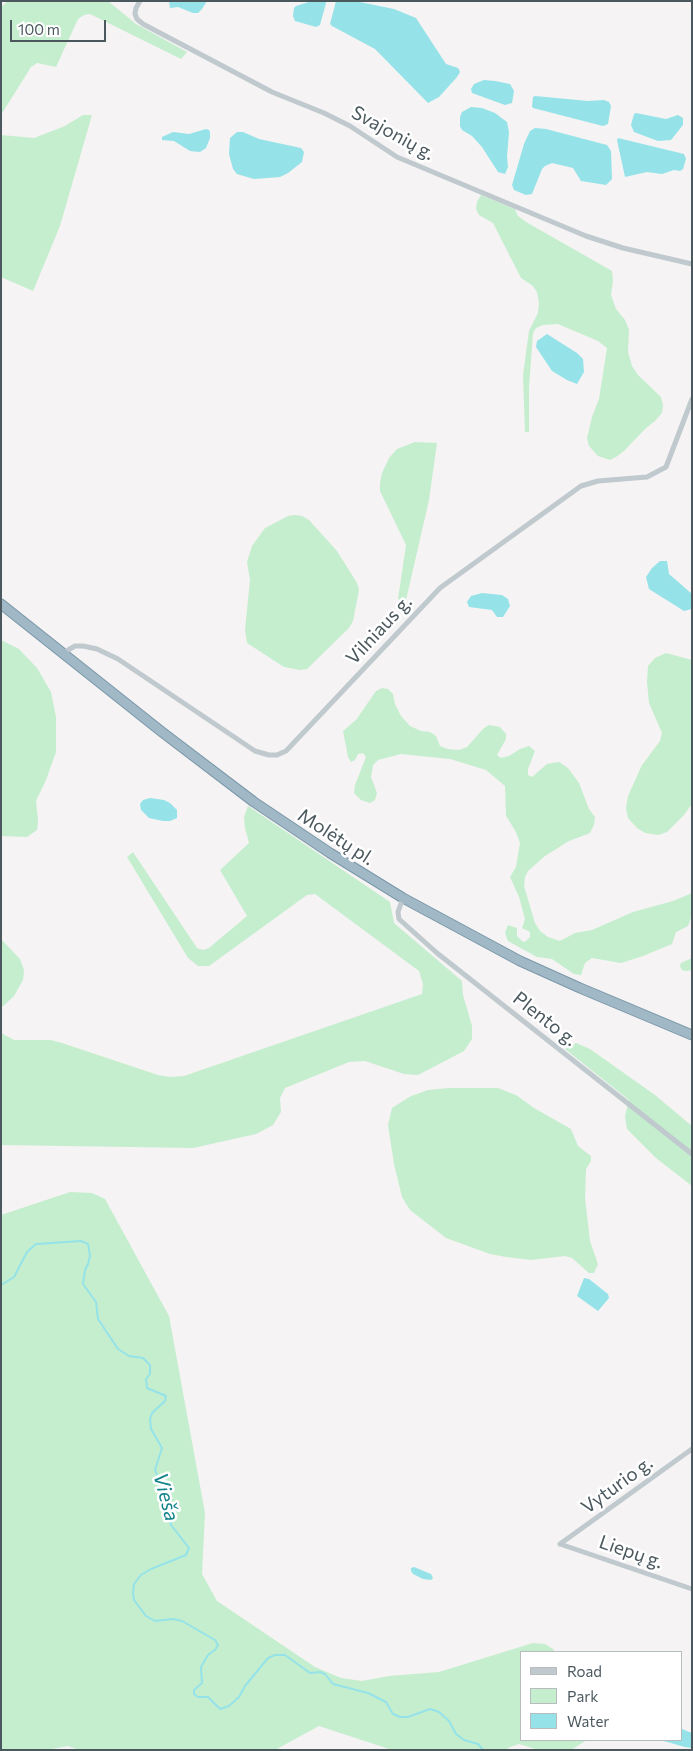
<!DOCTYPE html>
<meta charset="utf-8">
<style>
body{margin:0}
#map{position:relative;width:693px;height:1751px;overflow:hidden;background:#f5f3f3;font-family:Commissioner,sans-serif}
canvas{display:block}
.frame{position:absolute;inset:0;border:2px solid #4b595f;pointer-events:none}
.legend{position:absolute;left:520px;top:1651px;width:162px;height:90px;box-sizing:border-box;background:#fff;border:1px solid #b7bdbf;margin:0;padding:6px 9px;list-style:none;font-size:15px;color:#4b595f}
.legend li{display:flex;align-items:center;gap:10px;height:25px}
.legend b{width:25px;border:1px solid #b7bdbf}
.scale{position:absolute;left:10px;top:20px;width:96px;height:22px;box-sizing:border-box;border:2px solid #4b595f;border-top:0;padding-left:6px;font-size:15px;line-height:18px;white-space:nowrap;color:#4b595f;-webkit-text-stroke:4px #fff;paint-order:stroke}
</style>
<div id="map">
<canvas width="693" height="1751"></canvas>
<div class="frame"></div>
<ul class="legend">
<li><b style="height:6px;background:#bfc9ce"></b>Road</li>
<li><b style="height:14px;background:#c5eecf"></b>Park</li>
<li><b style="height:14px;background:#95e3e8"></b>Water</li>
</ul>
<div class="scale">100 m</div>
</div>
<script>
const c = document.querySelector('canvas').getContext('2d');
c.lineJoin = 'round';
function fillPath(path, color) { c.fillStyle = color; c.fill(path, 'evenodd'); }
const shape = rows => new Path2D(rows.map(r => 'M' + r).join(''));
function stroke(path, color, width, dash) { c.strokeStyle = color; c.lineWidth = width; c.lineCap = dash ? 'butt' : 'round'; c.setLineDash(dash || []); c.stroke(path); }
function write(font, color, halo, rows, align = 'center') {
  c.font = font + ' Commissioner,sans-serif'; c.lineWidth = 5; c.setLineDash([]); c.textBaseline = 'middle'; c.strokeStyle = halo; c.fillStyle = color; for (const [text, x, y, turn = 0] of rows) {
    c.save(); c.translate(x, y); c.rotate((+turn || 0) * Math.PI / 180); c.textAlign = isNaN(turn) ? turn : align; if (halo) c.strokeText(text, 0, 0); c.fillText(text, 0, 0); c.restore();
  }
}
const green = shape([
 [8,1,108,1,136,24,187,52,181,59,90,14,84,15,78,19,56,67,37,63,31,67,1,115,1,7],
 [83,115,92,115,60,226,33,291,1,277,1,135,34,138,65,126],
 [481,195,515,209,518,216,526,222,612,271,613,281,611,295,616,309,625,320,629,330,628,352,632,366,638,375,661,397,663,405,662,413,655,421,646,428,624,451,616,457,610,460,598,456,589,446,587,438,592,417,599,399,607,348,598,341,558,324,543,325,536,328,533,333,529,388,529,432,525,432,523,375,529,331,538,313,539,304,537,292,533,286,521,278,493,223,479,215,476,209,477,202],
 [415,442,437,443,429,500,406,600,403,602,398,599,406,545,380,491,380,483,382,473,389,458,397,449],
 [295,515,302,516,309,520,337,551,357,583,359,590,353,621,349,628,307,669,300,670,284,667,247,643,245,630,250,580,247,562,252,546,265,528,288,516],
 [1,640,19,649,37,668,51,692,56,717,56,752,46,780,36,801,38,821,37,830,27,837,1,836],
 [666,653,692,660,692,804,684,815,667,832,658,835,645,833,637,828,628,818,626,808,628,796,642,765,660,741,662,733,649,703,647,682,648,666,655,658],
 [382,688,388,689,393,694,395,704,401,716,410,726,421,731,430,732,436,736,440,746,448,749,459,750,467,747,484,728,489,725,500,727,506,734,506,739,497,755,501,758,509,756,520,749,529,746,535,751,528,769,528,775,532,777,547,764,559,762,568,768,579,783,589,809,595,817,594,825,590,833,569,841,545,856,528,871,525,877,524,886,535,923,540,931,548,937,560,941,575,933,592,930,633,912,673,901,692,893,692,915,688,926,676,932,672,944,643,956,621,963,592,958,585,963,581,975,574,974,552,959,537,957,508,941,505,933,508,925,517,928,517,936,522,941,525,942,530,937,530,932,522,928,525,919,519,897,510,877,516,867,520,843,516,832,506,816,505,786,486,770,450,759,401,754,378,760,373,765,371,777,377,793,375,800,370,803,361,800,354,793,355,785,366,757,363,753,358,754,355,760,351,762,348,757,343,731,356,720,376,691],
 [248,806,390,902,394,923,462,981,463,995,472,1026,472,1039,464,1051,418,1075,404,1074,365,1061,349,1062,285,1088,280,1098,281,1112,273,1125,256,1134,193,1148,1,1145,1,1033,14,1040,51,1040,62,1043,158,1075,170,1077,184,1076,422,994,423,984,419,971,315,894,307,895,209,966,198,966,188,958,127,857,133,852,197,948,203,950,209,948,247,916,220,870,249,843,245,828,244,817],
 [1,939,20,959,24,970,23,980,14,996,1,1008],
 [692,958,692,970,686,971,682,970,680,966,681,963],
 [576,1043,590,1049,655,1095,692,1126,692,1186,656,1158,627,1129,625,1116,629,1100,565,1049],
 [449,1088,498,1088,516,1095,534,1108,571,1129,578,1146,591,1156,591,1161,586,1169,585,1198,590,1241,598,1264,594,1273,589,1273,572,1258,565,1256,531,1260,506,1257,490,1254,446,1238,410,1210,402,1197,394,1164,388,1125,392,1108,411,1096,428,1090],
 [70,1192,92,1193,105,1199,169,1316,205,1513,202,1574,217,1601,315,1667,341,1678,362,1681,389,1676,439,1672,533,1643,545,1644,553,1649,555,1652,522,1652,522,1740,587,1740,571,1750,539,1750,519,1744,508,1748,507,1750,392,1750,319,1726,275,1750,79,1750,68,1746,46,1750,1,1750,1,1215]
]);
const water = shape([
 [169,1,207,1,202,9,198,13,193,13,178,7,170,8],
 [312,1,326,1,326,3,320,25,316,27,295,21,293,16,294,8,296,6],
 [336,1,355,1,379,6,394,9,416,18,446,64,458,68,460,72,457,77,439,97,428,103,375,49,332,26,330,24],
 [484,80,495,81,510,84,514,91,512,103,505,105,472,93,471,89,474,84],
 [535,96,588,101,604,100,609,102,611,106,608,124,603,126,533,108,532,106,533,97],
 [471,107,482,108,495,113,507,122,509,132,507,157,508,167,505,174,498,172,482,147,472,136,462,130,460,126,460,117,462,112],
 [636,113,666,119,678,115,683,118,683,125,671,140,658,141,634,132,631,125,634,114],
 [535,128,546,129,607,145,611,151,612,179,606,185,581,181,573,168,552,163,545,166,542,169,532,194,526,195,514,190,512,185,524,144,530,131],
 [206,129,209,130,210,132,210,138,206,148,200,152,190,151,174,141,162,140,162,137,173,132,189,134],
 [237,132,243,132,259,139,301,148,304,152,302,162,288,173,280,177,254,179,237,174,233,169,229,154,230,138],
 [618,138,684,154,686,159,683,169,680,171,674,170,662,174,647,172,625,177,617,140],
 [547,334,577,353,583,359,584,372,577,384,567,380,552,371,536,347,537,341],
 [660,561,667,561,669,574,692,594,692,609,684,611,649,589,646,577,652,568],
 [482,593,502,595,508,599,510,606,503,617,497,617,492,610,469,607,467,602,471,596],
 [150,798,164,800,170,803,177,810,177,818,170,821,163,821,149,818,141,810,140,804,143,800],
 [584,1278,589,1279,608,1294,609,1298,598,1311,577,1296],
 [414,1567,431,1574,433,1578,431,1580,423,1579,413,1574,411,1571,411,1568],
 [682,1729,692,1733,692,1748,685,1747,660,1740,682,1740]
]);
const stream = shape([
 [1,1285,14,1277,27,1252,36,1244,81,1241,88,1244,90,1256,88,1264,85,1270,83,1284,96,1302,98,1319,118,1349,129,1356,143,1358,150,1365,150,1374,146,1379,147,1388,166,1396,165,1401,152,1413,150,1419,151,1429,162,1448,155,1470,165,1495,171,1525,189,1548,186,1555,151,1569,141,1575,134,1584,133,1593,134,1600,146,1616,155,1621,173,1619,182,1621,215,1640,218,1645,215,1650,208,1655,201,1667,202,1683,194,1690,194,1694,198,1697,208,1697,220,1709,229,1706,239,1697,245,1686,268,1658,275,1655,285,1655,310,1673,320,1672,325,1674,333,1684,368,1693,386,1702,393,1714,400,1717,408,1717,430,1709,439,1712,449,1721,456,1734,464,1740,478,1744,483,1750]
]);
const minor = shape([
 [140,1,136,8,135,14,137,19,143,24,272,92,324,113,350,126,397,157,586,236,623,248,692,264],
 [63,653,75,646,83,646,97,649,118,659,255,751,269,755,277,755,286,751,440,588,581,486,598,481,647,477,666,467,692,399],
 [403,898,398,912,399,919,437,953,692,1154],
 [560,1544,692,1449],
 [560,1544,692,1589]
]);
const trunk = shape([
 [1,604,162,732,254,802,330,853,403,898,520,961,580,988,692,1035]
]);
const streetNames = [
 ["Svajonių g.",393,133,29],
 ["Vilniaus g.",379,630,-47],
 ["Molėtų pl.",336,837,33],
 ["Plento g.",545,1019,38],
 ["Vyturio g.",617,1485,-36],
 ["Liepų g.",631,1552,19]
];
const waterNames = [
 ["Vieša",166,1497,75]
];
fillPath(green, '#c5eecf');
fillPath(water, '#95e3e8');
stroke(stream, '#95e3e8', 2);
stroke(trunk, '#7997a9', 11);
stroke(minor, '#bfc9ce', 5);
stroke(trunk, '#a1b9c6', 9);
write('19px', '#4b595f', '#fff', streetNames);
write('italic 20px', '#14838a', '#fff', waterNames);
</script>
